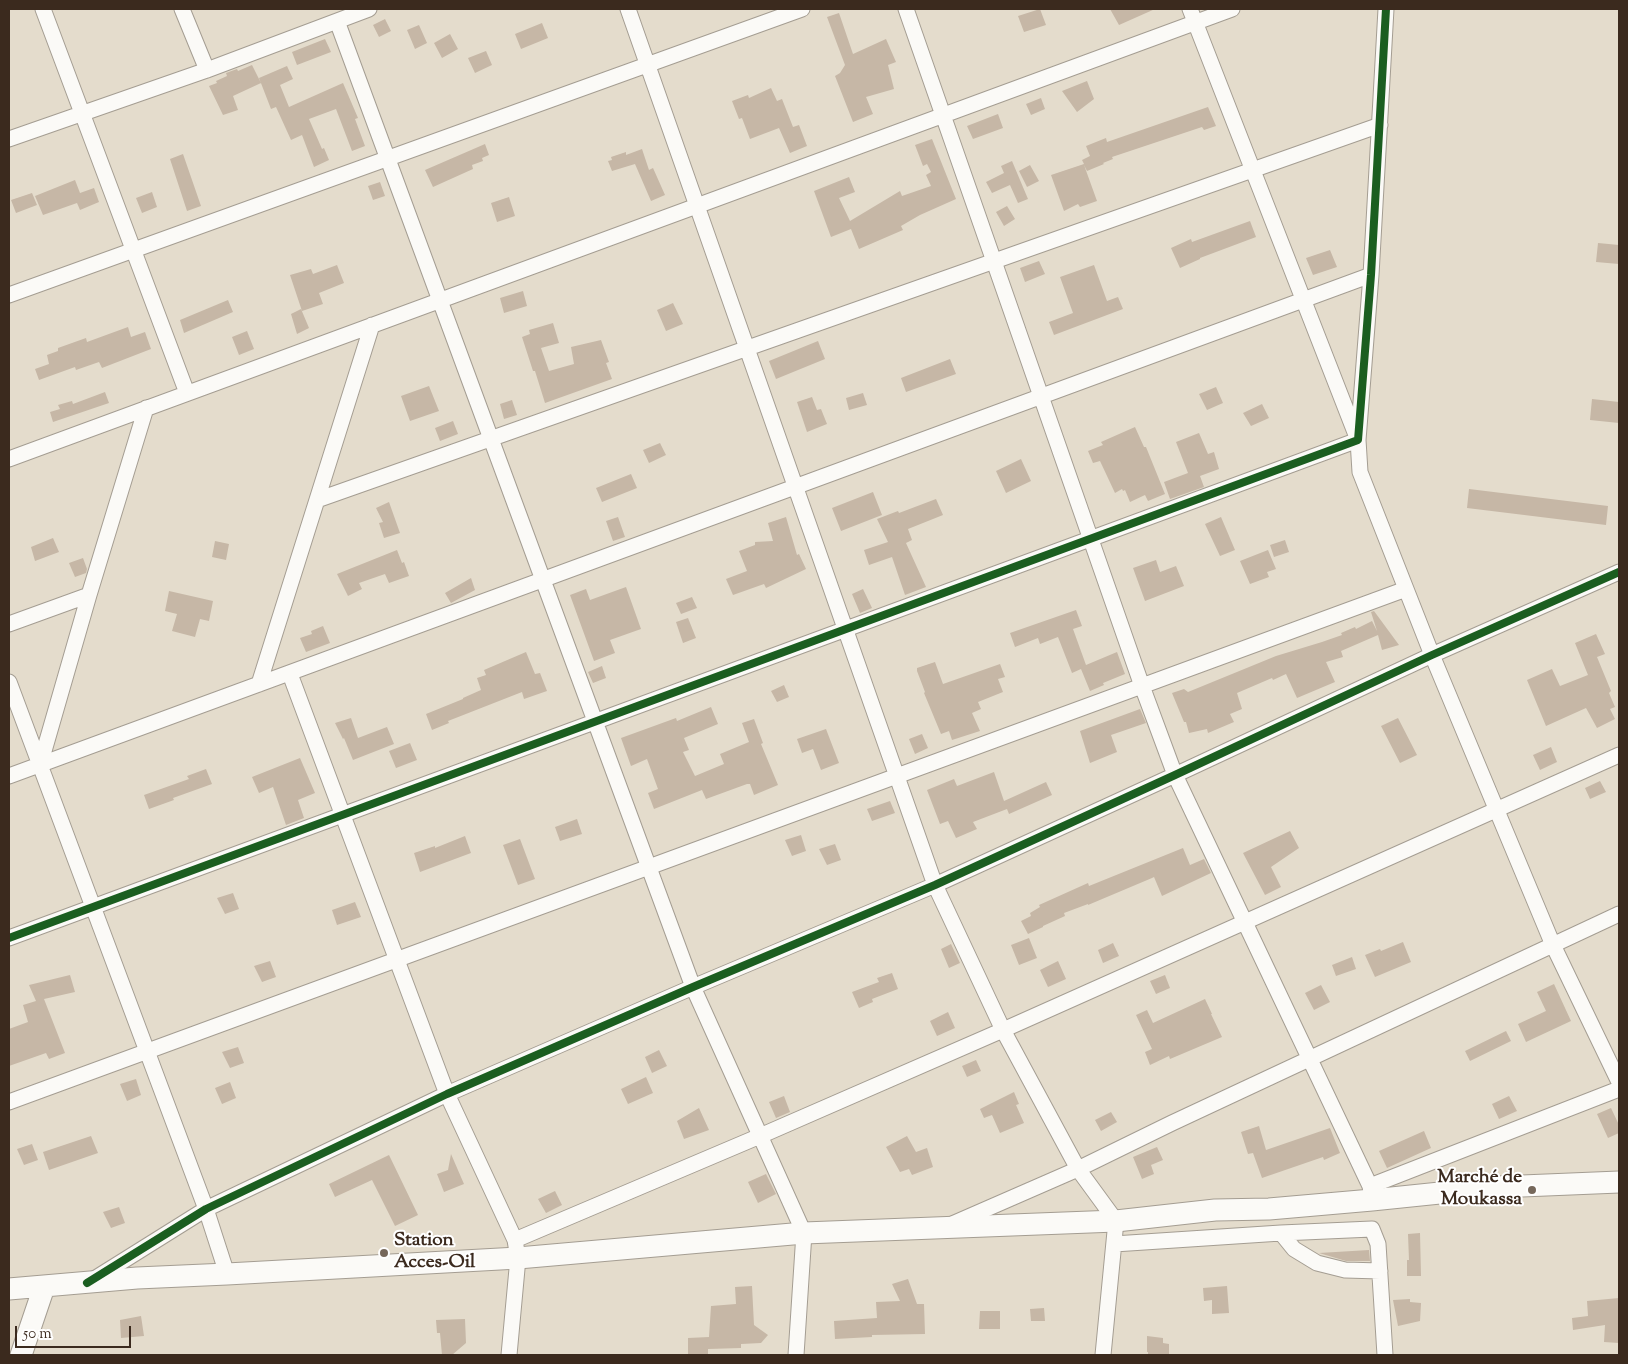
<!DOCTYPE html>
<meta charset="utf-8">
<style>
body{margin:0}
#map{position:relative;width:1628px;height:1364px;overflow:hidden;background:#e4dccc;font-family:"Sorts Mill Goudy",serif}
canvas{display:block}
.frame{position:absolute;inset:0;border:10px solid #3b2a1e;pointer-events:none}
.scale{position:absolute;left:15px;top:1326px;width:116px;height:22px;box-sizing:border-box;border:2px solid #3b2a1e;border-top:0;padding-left:6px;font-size:15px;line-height:18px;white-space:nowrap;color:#3b2a1e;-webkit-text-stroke:4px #fff;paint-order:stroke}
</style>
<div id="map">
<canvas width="1628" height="1364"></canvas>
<div class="frame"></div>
<div class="scale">50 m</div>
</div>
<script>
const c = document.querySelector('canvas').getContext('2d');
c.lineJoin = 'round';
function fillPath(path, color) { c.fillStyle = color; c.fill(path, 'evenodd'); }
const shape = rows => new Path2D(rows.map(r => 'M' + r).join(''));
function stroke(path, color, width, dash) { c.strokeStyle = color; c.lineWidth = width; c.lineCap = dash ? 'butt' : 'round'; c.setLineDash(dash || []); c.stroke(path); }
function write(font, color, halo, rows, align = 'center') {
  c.font = font + ' "Sorts Mill Goudy",serif'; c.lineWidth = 4; c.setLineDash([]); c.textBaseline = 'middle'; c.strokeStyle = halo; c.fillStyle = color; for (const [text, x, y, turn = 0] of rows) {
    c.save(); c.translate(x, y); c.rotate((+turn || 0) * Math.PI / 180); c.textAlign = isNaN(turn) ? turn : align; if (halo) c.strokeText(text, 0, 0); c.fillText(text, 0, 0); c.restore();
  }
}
const building = shape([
 [1040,9,1046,25,1024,32,1018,16],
 [1110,9,1155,9,1119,25],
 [839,13,853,54,886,39,896,62,888,65,894,89,866,97,873,114,853,122,835,76,840,73,845,65,827,17],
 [385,19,391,31,379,37,373,25],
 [542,23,548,38,521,49,515,34],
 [419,25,427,43,415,49,407,30],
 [450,34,458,49,442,58,434,43],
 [325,39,331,52,297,65,292,52],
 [486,51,492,65,475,73,468,58],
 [252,65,261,83,233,96,238,110,223,115,209,86,217,83,216,81,227,76,226,73,237,69,238,71],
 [287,66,293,79,280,85,289,107,343,83,358,118,355,119,365,146,352,151,336,109,309,119,322,149,324,148,329,160,314,167,302,135,291,140,276,107,271,109,259,78],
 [1087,81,1094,99,1077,112,1062,91],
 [771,88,777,101,782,99,793,127,799,125,807,146,790,153,779,128,750,139,742,118,739,119,732,101,748,95,749,98],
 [1041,98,1045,109,1031,115,1026,104],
 [1208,107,1216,126,1204,130,1202,127,1112,157,1113,159,1103,163,1104,164,1087,171,1084,165,1097,201,1080,207,1078,204,1064,211,1051,175,1084,164,1082,160,1090,156,1086,146,1106,138,1107,142],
 [998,114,1003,128,973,139,967,126],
 [932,139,956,199,920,215,901,226,903,230,859,249,851,229,831,237,814,191,849,177,855,192,839,198,850,221,900,191,902,196,931,186,926,175,931,172,927,164,923,166,915,145],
 [485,144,489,155,482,158,483,161,472,165,473,169,433,187,425,170],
 [642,149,649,170,653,168,665,195,651,201,635,164,612,171,608,161,612,160,611,157,626,152,626,155],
 [183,154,201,206,187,211,170,159],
 [1012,161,1028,199,1018,203,1010,185,992,193,986,182,1004,173,1001,166],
 [1030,165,1039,181,1027,187,1019,171],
 [75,180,80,193,94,188,99,202,80,210,77,203,43,215,35,196],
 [380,182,385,196,373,200,368,186],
 [152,192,157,207,142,213,136,198],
 [32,193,37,205,16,213,11,200],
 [509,197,515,216,497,222,491,203],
 [1007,206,1015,219,1004,226,996,212],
 [1250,221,1256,237,1200,258,1200,259,1180,268,1171,248,1191,239,1192,242],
 [1598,243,1619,245,1619,264,1596,262],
 [1330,250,1337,267,1313,275,1306,258],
 [1039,261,1045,274,1025,282,1020,268],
 [337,265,344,283,319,293,323,304,302,311,290,275,311,269,313,274],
 [1094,265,1107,301,1118,297,1123,309,1054,335,1049,322,1073,313,1060,277],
 [523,291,527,306,504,313,500,298],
 [228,300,233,312,184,333,180,320],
 [673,303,683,324,666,331,657,310],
 [301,309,309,328,297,334,291,314],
 [553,323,559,343,541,348,549,371,574,364,571,347,601,340,609,362,606,363,612,379,545,403,535,371,533,371,522,337,530,334,529,330],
 [128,327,131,337,145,332,151,349,102,368,99,362,76,370,75,367,39,380,35,369,49,364,47,355,58,351,58,348,86,338,87,342],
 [247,331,254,349,239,355,232,337],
 [818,341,825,359,776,379,769,361],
 [950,359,956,374,906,392,901,378],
 [429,386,439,411,410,421,401,396],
 [1216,387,1223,403,1207,410,1199,394],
 [105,392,109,403,53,422,50,412,60,409,58,405,72,401,73,404],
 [863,393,867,405,849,410,846,398],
 [812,397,817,410,821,409,827,424,807,432,797,402],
 [1592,399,1619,402,1619,423,1590,420],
 [512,400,517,415,504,419,500,404],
 [1262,404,1269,418,1251,426,1243,413],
 [453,421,458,434,440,441,435,428],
 [1135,427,1144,447,1146,447,1165,494,1148,501,1145,495,1130,502,1125,490,1123,491,1122,489,1115,493,1100,461,1093,463,1088,451,1103,445,1101,442],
 [1199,433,1208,454,1214,452,1219,469,1200,476,1204,487,1170,499,1164,482,1188,473,1176,442],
 [660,443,666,455,649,463,643,450],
 [1021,459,1031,481,1006,493,996,471],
 [631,474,637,488,602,502,596,488],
 [1469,489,1608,506,1606,525,1467,508],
 [873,492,882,515,841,531,832,508],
 [936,499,943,515,908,529,912,540,906,543,926,587,905,595,892,557,869,565,864,550,888,542,877,519,898,511,899,513],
 [389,502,400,533,384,538,379,523,383,522,376,508],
 [618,517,625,537,613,541,606,521],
 [786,517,797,555,799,554,806,569,766,588,764,584,733,595,726,579,747,571,739,551,755,545,755,542,773,541,768,523],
 [1221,517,1235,550,1220,556,1205,524],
 [53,538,59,552,35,561,31,547],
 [1285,540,1289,552,1274,557,1270,545],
 [215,541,229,544,226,560,212,557],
 [397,550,402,563,404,562,409,576,389,583,385,574,359,583,362,589,348,596,337,574],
 [1268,550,1276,569,1267,572,1269,577,1250,584,1240,561],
 [83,558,87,569,86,573,75,577,69,563],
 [1156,560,1160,572,1176,566,1184,586,1145,601,1133,568],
 [471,578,475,590,451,603,445,593],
 [626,587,641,629,610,640,615,653,594,661,570,595,586,589,590,600],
 [863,589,872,608,860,613,852,594],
 [169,591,213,601,209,621,200,619,195,637,172,631,177,614,165,611],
 [692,597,697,608,681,614,676,603],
 [1076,610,1082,626,1073,629,1086,665,1117,652,1125,674,1103,683,1104,685,1090,691,1081,669,1072,673,1058,637,1040,644,1038,638,1015,647,1010,633],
 [1374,611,1399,645,1382,650,1378,635,1341,651,1343,657,1326,662,1335,682,1297,698,1286,674,1273,680,1272,678,1237,693,1242,709,1230,714,1234,722,1208,733,1207,729,1189,733,1186,722,1184,722,1172,693,1184,689,1188,692,1276,656,1322,642,1342,635,1341,633,1355,627,1356,629,1372,621,1377,631,1371,612],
 [688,618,696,638,683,643,676,622],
 [323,626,330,643,306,652,300,638,312,634,311,631],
 [1596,634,1605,654,1597,657,1611,691,1609,693,1615,707,1610,709,1615,719,1597,728,1586,708,1546,726,1527,680,1552,669,1560,686,1588,675,1575,643],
 [526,652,535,674,540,673,547,691,524,699,522,692,448,721,449,723,432,730,426,714,463,699,463,698,481,690,477,678,486,675,484,670],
 [935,662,943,684,1000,664,1005,677,998,679,1003,692,978,702,981,709,972,713,980,731,952,740,949,731,941,734,924,693,925,692,917,671,917,668],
 [602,666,606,678,593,683,588,672],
 [784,685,789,697,777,702,771,691],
 [711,707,718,724,684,738,689,750,683,752,695,776,724,764,720,754,749,742,742,723,754,719,763,743,761,744,778,785,754,795,750,784,747,784,706,799,702,790,654,809,648,793,658,789,647,759,631,766,621,738,676,718,677,721],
 [1140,709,1146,723,1111,735,1117,752,1090,763,1080,731],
 [351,718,358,738,387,727,394,744,353,760,344,738,343,739,335,723],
 [1398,718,1417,755,1400,763,1381,726],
 [826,729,839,763,821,770,813,749,802,753,797,739],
 [922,734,928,748,915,754,909,739],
 [410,743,417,760,396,768,389,751],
 [1551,747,1557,762,1540,770,1533,755],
 [300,758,315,793,298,800,304,818,286,825,273,787,259,793,252,777],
 [206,769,212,784,173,798,174,800,149,809,144,795,189,779,187,776],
 [994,772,1004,801,1046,782,1052,795,1009,814,1007,809,973,822,977,829,956,838,948,821,940,824,927,790,954,779,957,786],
 [1600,781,1606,792,1590,799,1585,788],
 [890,801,895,813,872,821,867,809],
 [577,819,582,834,560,841,555,827],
 [1290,831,1299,848,1271,867,1281,887,1265,895,1243,853],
 [801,835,806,851,792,856,785,840],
 [465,836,471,853,420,872,414,853,435,846,435,848],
 [520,839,535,879,518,885,503,845],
 [835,844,841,860,827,865,819,849],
 [1183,848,1190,865,1204,859,1211,873,1162,896,1154,877,1152,878,1088,905,1088,904,1064,913,1065,916,1043,926,1043,927,1028,934,1021,921,1031,916,1030,913,1040,907,1039,905,1088,883,1089,886],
 [233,893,239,909,225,914,217,898],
 [355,902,361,917,337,925,332,910],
 [1029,938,1037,958,1019,965,1011,945],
 [1403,942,1411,962,1375,977,1365,955,1380,949,1381,951],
 [1113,943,1119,956,1103,963,1098,950],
 [951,944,960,963,949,968,941,949],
 [1352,957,1356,969,1336,976,1332,965],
 [270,961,276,977,262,982,254,966],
 [1058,961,1066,979,1048,987,1040,970],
 [892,973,898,989,872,999,873,1002,859,1008,852,992,879,982,877,978],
 [70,975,75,992,44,999,65,1053,49,1059,46,1053,9,1066,9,1029,28,1022,23,1005,36,1001,29,985],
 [1165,975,1170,988,1156,994,1150,981],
 [1554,984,1571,1021,1526,1042,1518,1024,1546,1011,1537,992],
 [1321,985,1330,1002,1314,1010,1305,993],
 [1205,999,1212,1014,1211,1014,1222,1037,1170,1059,1169,1056,1150,1065,1145,1052,1152,1049,1136,1015,1147,1010,1153,1023],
 [948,1012,955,1028,937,1036,930,1021],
 [1506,1031,1511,1041,1470,1061,1465,1051],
 [238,1047,244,1063,230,1068,222,1052],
 [659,1050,667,1066,652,1073,645,1057],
 [976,1060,981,1071,967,1077,962,1066],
 [646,1077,653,1093,628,1104,621,1089],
 [136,1079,141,1095,127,1101,120,1084],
 [230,1082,236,1098,222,1104,215,1088],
 [1014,1092,1019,1104,1016,1105,1024,1123,1000,1133,992,1115,984,1118,980,1109],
 [784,1096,790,1112,776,1118,769,1102],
 [1509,1096,1517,1111,1499,1119,1492,1104],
 [699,1108,709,1130,684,1139,677,1121],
 [1611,1108,1619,1125,1619,1133,1608,1138,1597,1114],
 [1111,1112,1117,1122,1101,1131,1095,1120],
 [1259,1126,1266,1150,1330,1128,1340,1153,1324,1160,1323,1157,1262,1178,1253,1153,1248,1154,1241,1132],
 [1424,1131,1431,1148,1387,1168,1379,1151],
 [91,1136,98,1153,49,1170,43,1152],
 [907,1136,916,1152,927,1148,933,1167,912,1175,909,1169,900,1172,886,1147],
 [32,1144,38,1160,24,1165,17,1149],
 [1157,1147,1163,1160,1151,1165,1154,1174,1142,1179,1133,1157],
 [451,1154,464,1184,444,1192,437,1174,448,1170],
 [389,1155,418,1215,395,1226,372,1180,335,1197,329,1184],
 [766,1174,776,1194,758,1203,748,1182],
 [555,1191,562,1205,546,1213,538,1199],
 [119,1207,125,1223,111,1228,103,1212],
 [1420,1233,1421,1276,1407,1276,1407,1260,1409,1260,1408,1234],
 [1369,1250,1370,1261,1346,1261,1319,1253],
 [908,1279,917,1304,924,1304,925,1334,872,1335,872,1337,835,1339,834,1321,877,1318,876,1302,900,1301,892,1284],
 [752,1286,754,1325,768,1335,761,1343,741,1344,741,1348,708,1349,708,1355,688,1355,688,1338,709,1337,711,1306,736,1304,735,1287],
 [1227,1286,1229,1313,1212,1314,1212,1300,1204,1301,1203,1288],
 [1619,1298,1619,1343,1604,1342,1605,1325,1573,1330,1572,1318,1588,1316,1587,1301],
 [1410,1299,1410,1302,1421,1303,1420,1321,1398,1326,1393,1300],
 [1044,1308,1045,1321,1031,1321,1030,1309],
 [980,1311,1000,1311,1000,1329,979,1329],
 [141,1316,144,1336,121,1338,120,1320],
 [465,1319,466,1343,452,1355,442,1355,440,1333,437,1333,436,1320],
 [1147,1336,1163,1338,1163,1343,1169,1344,1169,1355,1148,1355,1148,1352,1147,1352]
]);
const street = shape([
 [43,9,187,393],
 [182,9,207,70],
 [628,9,935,885,1003,1030,1078,1169,1116,1221,1103,1355],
 [906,9,1142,686,1175,775,1370,1186,1372,1200],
 [1190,9,1358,440,1360,472,1432,655,1553,945,1619,1082],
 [337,21,693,987,804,1233,796,1355],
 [9,139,207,70,369,9],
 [9,295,802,9],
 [9,459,1232,9],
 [317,500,1380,125],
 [9,624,89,595],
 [290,674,447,1094,515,1240,518,1258,509,1355],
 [9,682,206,1209,227,1274],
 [259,684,372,325],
 [40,765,89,595,146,408],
 [9,776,1371,275],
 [9,938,1358,440,1371,275,1386,9],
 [9,1102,1406,589],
 [1370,1186,1619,1089],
 [952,1224,1078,1169,1172,1123,1619,914],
 [1281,1233,1294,1249,1317,1263,1345,1270,1380,1271],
 [515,1240,760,1136,1003,1030,1619,755],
 [1114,1244,1281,1233,1372,1229,1378,1244,1385,1355],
 [91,1281,206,1209,447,1094,693,987,935,885,1175,775,1432,655,1619,572]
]);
const secondary = shape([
 [9,1289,137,1278,227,1274,518,1258,804,1233,1116,1221,1215,1210,1269,1209,1372,1200,1498,1187,1619,1182],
 [21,1355,44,1287]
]);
const cycleway = shape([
 [9,938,1358,440,1371,275,1386,9],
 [87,1283,206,1209,447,1094,693,987,935,885,1175,775,1432,655,1619,572]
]);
const markers = [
 [1532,1190,5,"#76685b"],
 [384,1253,5,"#76685b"]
];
const poiNames = [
 ["Marché de",1522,1179],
 ["Moukassa",1522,1201],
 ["Station",394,1242,"left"],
 ["Acces-Oil",394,1264,"left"]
];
fillPath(building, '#c6b7a6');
stroke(street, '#a49d92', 17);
stroke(secondary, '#a49d92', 23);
stroke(street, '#fbfaf7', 15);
stroke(secondary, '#fbfaf7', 21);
stroke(cycleway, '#1b5e20', 8);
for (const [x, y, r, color] of markers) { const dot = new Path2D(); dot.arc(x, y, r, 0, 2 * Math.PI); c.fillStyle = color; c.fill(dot); stroke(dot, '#fff', 2); }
write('bold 19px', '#3b2a1e', '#fff', poiNames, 'right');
</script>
